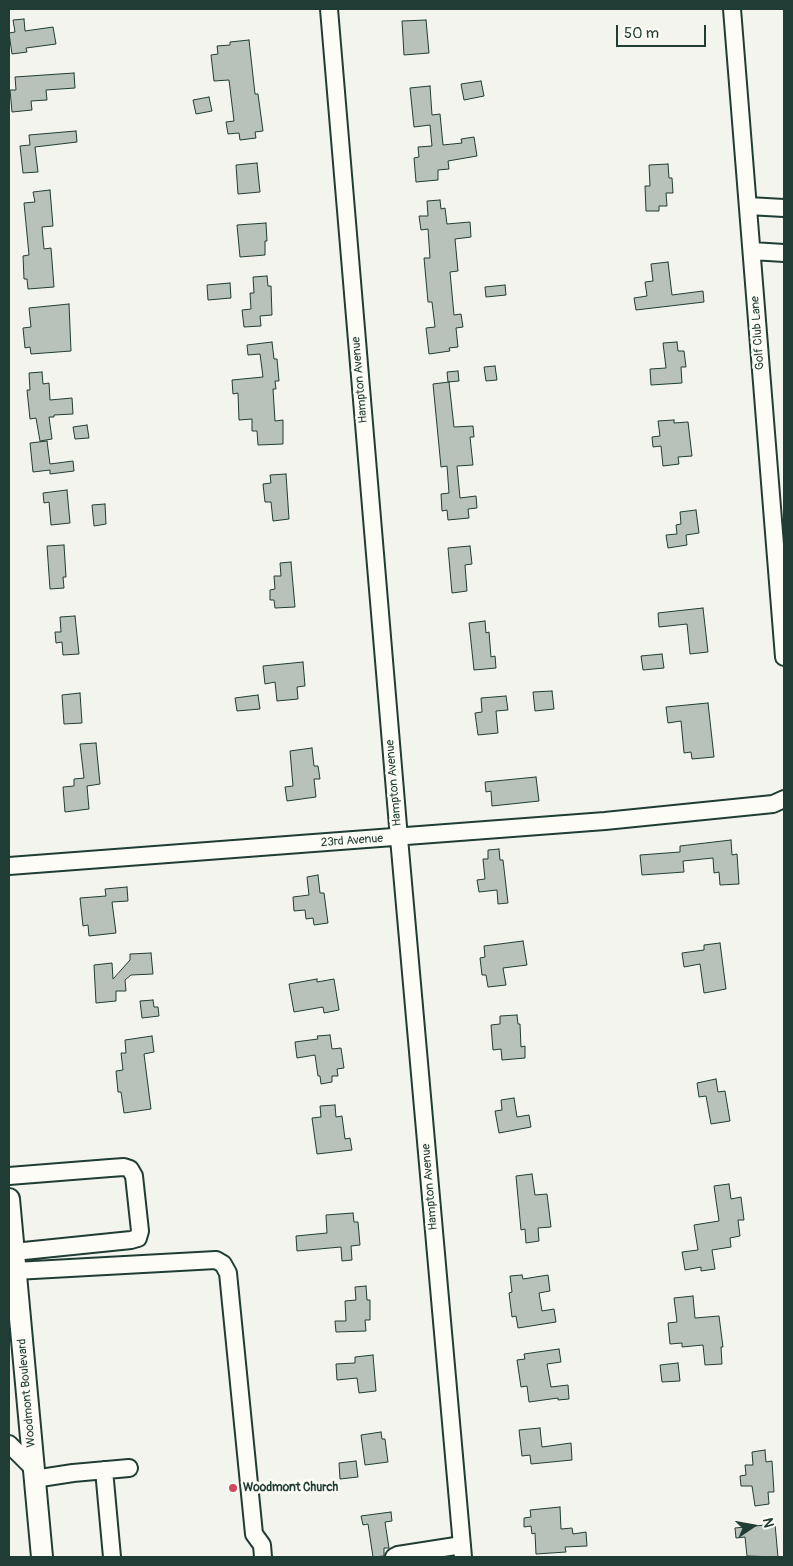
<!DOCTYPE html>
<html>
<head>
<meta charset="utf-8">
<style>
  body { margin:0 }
  #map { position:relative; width:793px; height:1566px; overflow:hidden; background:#f4f4ef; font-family:Pangolin,sans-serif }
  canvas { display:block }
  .frame { position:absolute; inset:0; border:10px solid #1f3d34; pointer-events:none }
  .north { position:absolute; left:728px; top:1501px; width:50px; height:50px; -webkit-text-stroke:4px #fdfcf7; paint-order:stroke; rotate:78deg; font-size:14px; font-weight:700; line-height:20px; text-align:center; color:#1f3d34 }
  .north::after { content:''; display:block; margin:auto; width:18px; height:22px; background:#1f3d34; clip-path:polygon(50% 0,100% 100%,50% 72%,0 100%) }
  .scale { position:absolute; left:616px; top:25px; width:90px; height:22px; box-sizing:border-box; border:2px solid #1f3d34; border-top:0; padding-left:6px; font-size:15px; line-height:18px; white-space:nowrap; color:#1f3d34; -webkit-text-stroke:4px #fdfcf7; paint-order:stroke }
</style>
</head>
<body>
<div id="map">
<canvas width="793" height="1566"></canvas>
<div class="frame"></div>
<div class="north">N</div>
<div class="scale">50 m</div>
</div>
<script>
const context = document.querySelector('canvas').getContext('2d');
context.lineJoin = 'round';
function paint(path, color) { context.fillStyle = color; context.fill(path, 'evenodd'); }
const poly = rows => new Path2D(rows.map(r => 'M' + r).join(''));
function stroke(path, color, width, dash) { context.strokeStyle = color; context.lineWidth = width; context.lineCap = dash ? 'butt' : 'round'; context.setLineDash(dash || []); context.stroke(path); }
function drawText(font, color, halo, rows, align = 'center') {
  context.font = font + ' Pangolin,sans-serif'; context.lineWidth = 5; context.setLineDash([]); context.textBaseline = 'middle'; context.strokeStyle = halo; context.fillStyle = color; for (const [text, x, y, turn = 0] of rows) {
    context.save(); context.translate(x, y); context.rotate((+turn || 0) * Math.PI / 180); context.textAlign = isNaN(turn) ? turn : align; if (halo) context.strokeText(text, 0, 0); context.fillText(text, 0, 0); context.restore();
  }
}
const building = poly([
  [24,19,25,31,53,27,56,44,26,48,27,52,12,54,9,33,15,32,13,20,24,19],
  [426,20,429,53,404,55,402,21,426,20],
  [249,40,255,94,258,94,263,131,255,132,256,138,240,140,239,133,228,134,226,122,234,121,229,80,214,81,211,55,218,54,217,46,230,45,230,42,249,40],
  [74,73,75,88,46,90,47,100,31,101,32,110,12,112,10,90,16,90,15,77,74,73],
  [481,81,484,96,464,100,461,84,481,81],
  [430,86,432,115,440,114,443,145,462,143,461,139,474,137,477,156,448,161,449,169,438,170,438,180,416,182,414,158,419,157,418,147,432,146,430,125,414,127,410,88,430,86],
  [209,97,212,111,196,114,193,100,209,97],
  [76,131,77,142,35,147,38,172,23,173,20,146,30,145,29,135,76,131],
  [257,163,260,192,238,194,236,165,257,163],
  [668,164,669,178,672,178,673,193,666,193,667,206,659,206,659,211,646,211,645,186,650,186,649,165,668,164],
  [50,190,53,226,42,227,44,249,51,248,54,287,28,289,27,279,24,279,23,256,29,255,24,203,35,202,33,192,50,190],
  [440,200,441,209,445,208,447,224,470,222,471,237,455,239,458,271,450,272,454,315,461,314,463,327,456,328,458,347,449,348,450,351,429,354,426,328,435,327,432,302,428,302,424,258,430,258,428,229,421,230,419,216,428,216,427,201,440,200],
  [266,223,267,241,265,241,265,255,240,257,237,225,266,223],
  [668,262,672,295,703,291,704,302,636,310,634,298,647,296,645,282,653,281,651,264,668,262],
  [267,276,268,286,271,286,272,315,260,316,261,326,244,327,242,310,251,309,250,293,254,293,253,277,267,276],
  [230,283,231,298,208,300,207,285,230,283],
  [505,285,506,295,486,297,485,287,505,285],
  [69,304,71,351,31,354,30,347,25,348,23,328,31,327,29,308,69,304],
  [272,342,274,359,277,359,279,381,275,381,276,389,273,389,275,421,283,420,283,444,258,445,257,431,252,431,252,419,239,420,238,393,233,394,232,380,263,377,260,354,248,355,247,345,272,342],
  [677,342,678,351,684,351,686,367,681,367,682,383,651,385,650,369,666,368,663,343,677,342],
  [495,366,497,380,486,381,484,367,495,366],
  [458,371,459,381,448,382,447,372,458,371],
  [42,372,43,384,49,383,50,400,72,398,73,414,54,415,54,417,49,417,52,439,40,441,36,418,30,419,27,390,30,390,29,373,42,372],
  [449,382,454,427,473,426,474,437,470,437,473,465,457,466,460,498,476,496,477,508,468,509,469,518,448,520,447,510,442,511,441,494,449,493,447,466,441,467,433,384,449,382],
  [674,420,674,423,688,422,692,456,678,457,679,464,663,466,661,446,653,447,652,437,660,436,658,421,674,420],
  [87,425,89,438,75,439,73,427,87,425],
  [47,441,50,464,73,461,74,471,50,474,50,470,33,472,30,443,47,441],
  [286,474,289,519,273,521,271,502,265,502,263,484,271,483,270,475,286,474],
  [67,490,70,523,51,525,49,502,44,503,43,493,67,490],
  [105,504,106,524,94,526,92,505,105,504],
  [696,510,699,533,686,535,687,545,668,548,666,535,677,534,676,525,681,524,680,512,696,510],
  [64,545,66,577,63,577,64,588,50,589,47,546,64,545],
  [470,546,472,564,465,565,467,591,452,593,448,548,470,546],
  [291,562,295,607,275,608,274,600,270,600,270,590,275,589,274,576,281,576,280,563,291,562],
  [703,608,708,652,690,654,687,624,659,627,658,613,703,608],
  [75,616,79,654,63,655,62,642,56,643,55,632,61,632,60,617,75,616],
  [485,621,486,633,489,632,491,657,495,656,496,668,474,670,469,623,485,621],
  [662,654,664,668,643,670,641,656,662,654],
  [303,662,305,686,297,687,298,699,277,701,275,682,265,684,263,666,303,662],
  [552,691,554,709,535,711,533,692,552,691],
  [80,693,82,723,64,724,62,695,80,693],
  [258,695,260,709,237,711,235,698,258,695],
  [506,696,508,710,496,711,498,733,478,735,475,713,482,712,481,698,506,696],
  [708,703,714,757,692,759,691,752,684,753,681,721,668,723,666,707,708,703],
  [96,743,100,784,87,786,89,809,65,812,63,787,74,786,74,779,84,778,80,744,96,743],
  [312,748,314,766,318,766,320,779,314,779,316,797,287,801,285,787,293,786,290,751,312,748],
  [536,777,539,801,492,806,491,791,486,792,485,782,536,777],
  [731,840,732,855,737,854,739,884,720,885,719,872,714,873,713,858,683,861,684,872,642,875,640,855,680,852,680,846,731,840],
  [499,849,500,860,503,860,508,903,498,904,497,890,479,892,477,880,485,879,483,859,488,859,488,850,499,849],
  [318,875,320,893,324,893,328,923,314,925,313,918,306,919,305,910,294,911,293,897,309,895,307,877,318,875],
  [127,887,128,901,112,902,116,933,89,936,88,925,83,926,80,898,106,896,105,889,127,887],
  [523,941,527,965,503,968,506,985,488,987,486,975,482,975,480,958,485,957,484,946,523,941],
  [720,943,726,989,704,993,700,964,684,967,682,953,704,950,704,945,720,943],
  [151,953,153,974,131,975,125,980,126,991,116,991,116,1001,96,1003,94,965,112,963,113,979,130,960,130,954,151,953],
  [317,979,317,982,334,979,339,1010,324,1013,323,1007,294,1012,289,984,317,979],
  [153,1000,154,1007,158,1007,159,1016,142,1018,140,1001,153,1000],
  [517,1015,518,1024,520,1024,521,1047,525,1046,525,1058,502,1060,501,1049,493,1050,491,1025,500,1024,500,1016,517,1015],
  [330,1035,332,1049,341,1048,344,1068,337,1069,338,1076,332,1076,332,1082,321,1084,320,1076,318,1076,315,1055,297,1058,295,1042,318,1039,317,1036,330,1035],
  [152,1036,154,1052,144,1054,151,1109,124,1113,121,1092,118,1092,116,1071,123,1070,121,1053,126,1053,125,1040,152,1036],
  [716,1079,718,1092,725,1091,730,1121,711,1124,706,1096,699,1097,697,1083,716,1079],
  [514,1098,517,1117,529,1115,531,1127,499,1133,495,1111,502,1110,501,1100,514,1098],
  [335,1105,336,1117,342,1116,345,1139,350,1138,352,1150,317,1154,312,1118,321,1117,320,1106,335,1105],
  [532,1174,535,1195,547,1194,551,1227,538,1228,539,1241,526,1243,525,1229,521,1230,516,1176,532,1174],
  [729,1184,731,1199,741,1197,744,1220,738,1220,740,1236,730,1238,731,1247,712,1250,715,1269,701,1271,701,1267,685,1270,682,1252,698,1250,694,1225,719,1221,714,1186,729,1184],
  [353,1213,354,1222,358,1222,360,1245,351,1246,352,1260,342,1261,341,1247,297,1251,296,1236,327,1233,326,1215,353,1213],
  [522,1275,523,1279,548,1275,550,1291,539,1293,542,1311,554,1309,556,1322,518,1328,516,1316,512,1317,509,1293,512,1292,510,1276,522,1275],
  [366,1286,367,1300,370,1300,370,1320,365,1320,366,1331,336,1332,335,1321,346,1321,345,1301,356,1300,355,1287,366,1286],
  [693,1296,695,1318,719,1316,723,1347,721,1347,722,1364,705,1365,703,1345,682,1347,682,1343,670,1344,668,1323,677,1322,674,1298,693,1296],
  [559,1349,561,1362,547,1364,551,1387,568,1385,569,1399,558,1400,558,1398,529,1402,527,1386,521,1387,517,1360,525,1359,524,1354,559,1349],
  [373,1355,376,1391,359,1393,357,1378,337,1380,336,1364,355,1363,355,1357,373,1355],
  [678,1363,680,1381,662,1382,660,1365,678,1363],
  [540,1428,542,1447,571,1443,572,1460,531,1464,530,1455,522,1456,519,1430,540,1428],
  [381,1432,382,1439,385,1439,388,1462,365,1465,361,1435,381,1432],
  [765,1450,766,1462,772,1461,774,1492,768,1492,769,1504,755,1506,752,1486,741,1486,740,1476,746,1475,745,1465,753,1465,752,1452,765,1450],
  [356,1461,358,1477,340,1479,339,1463,356,1461],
  [560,1507,561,1529,572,1528,573,1534,586,1532,587,1546,565,1547,566,1552,536,1554,535,1533,532,1534,531,1526,524,1527,524,1518,531,1517,530,1510,560,1507],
  [391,1512,392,1521,385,1522,389,1548,384,1548,384,1556,373,1557,368,1524,363,1525,361,1516,391,1512],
  [775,1524,778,1557,747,1556,745,1537,736,1538,735,1528,775,1524]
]);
paint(building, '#b9c1bb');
stroke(building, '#1f3d34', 1);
const minor = poly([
  [329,9,399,838,463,1557],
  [732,9,784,657],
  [748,206,784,208],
  [752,251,784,253],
  [9,866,605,821,773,804,784,799],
  [9,1176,110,1168,124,1167,130,1169,134,1176,140,1231,138,1238,131,1240,14,1252],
  [15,1271,216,1260,223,1264,228,1273,254,1534,262,1545,263,1557],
  [9,1444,34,1469],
  [104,1470,112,1557],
  [34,1479,73,1473,129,1468],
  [394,1557,398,1555,462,1545]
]);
const major = poly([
  [9,1199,42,1557]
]);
stroke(minor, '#1f3d34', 20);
stroke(major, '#1f3d34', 24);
stroke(minor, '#fdfcf7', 16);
stroke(major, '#fdfcf7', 20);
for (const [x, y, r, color] of [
  [233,1488,5,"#d1495b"]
]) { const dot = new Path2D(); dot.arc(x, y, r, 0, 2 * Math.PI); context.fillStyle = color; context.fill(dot); stroke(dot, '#fdfcf7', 2); }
drawText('12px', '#1f3d34', '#fdfcf7', [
  ["Golf Club Lane",758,333,-94],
  ["Hampton Avenue",360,380,-95],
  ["Hampton Avenue",394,783,-95],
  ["23rd Avenue",352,841,-4],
  ["Hampton Avenue",430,1187,-95],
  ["Woodmont Boulevard",27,1393,-95]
]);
drawText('bold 12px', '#1f3d34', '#fdfcf7', [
  ["Woodmont Church",243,1488]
], 'left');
</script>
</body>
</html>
